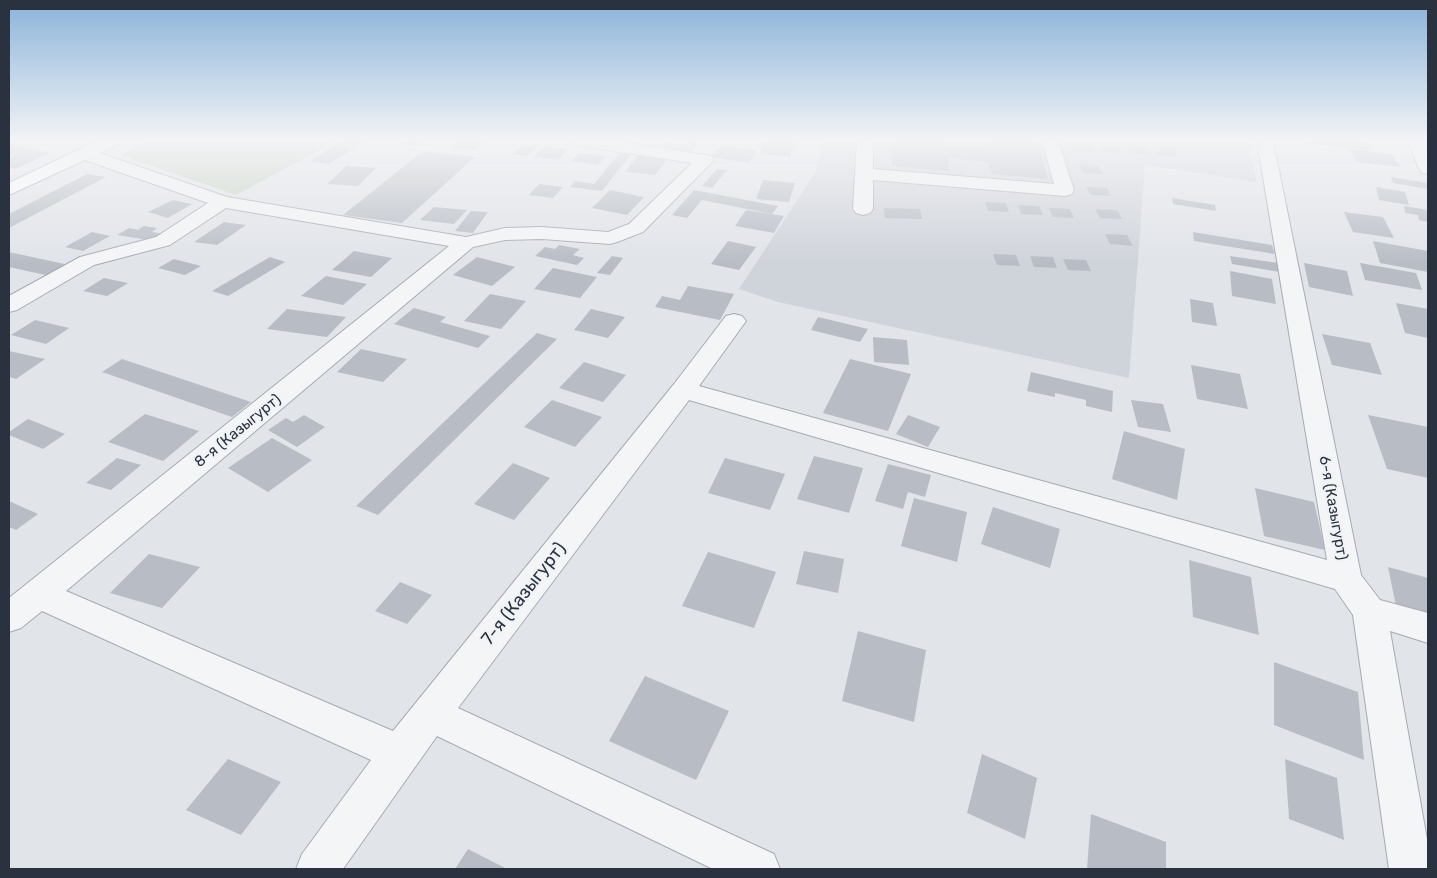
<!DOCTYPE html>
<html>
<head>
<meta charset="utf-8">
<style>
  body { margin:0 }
  #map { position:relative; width:1437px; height:878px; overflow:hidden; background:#e1e4e9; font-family:Rubik,sans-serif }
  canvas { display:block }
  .frame { position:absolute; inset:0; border:10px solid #2a323f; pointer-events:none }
</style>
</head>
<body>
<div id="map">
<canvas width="1437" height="878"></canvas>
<div class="frame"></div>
</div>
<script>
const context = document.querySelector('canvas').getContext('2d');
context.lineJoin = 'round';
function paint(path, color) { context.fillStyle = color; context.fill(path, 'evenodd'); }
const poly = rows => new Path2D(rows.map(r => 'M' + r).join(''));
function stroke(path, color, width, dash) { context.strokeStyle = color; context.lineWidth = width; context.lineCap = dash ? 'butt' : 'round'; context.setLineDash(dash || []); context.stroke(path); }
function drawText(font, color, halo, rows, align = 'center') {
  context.font = font + ' Rubik,sans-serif'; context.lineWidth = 4; context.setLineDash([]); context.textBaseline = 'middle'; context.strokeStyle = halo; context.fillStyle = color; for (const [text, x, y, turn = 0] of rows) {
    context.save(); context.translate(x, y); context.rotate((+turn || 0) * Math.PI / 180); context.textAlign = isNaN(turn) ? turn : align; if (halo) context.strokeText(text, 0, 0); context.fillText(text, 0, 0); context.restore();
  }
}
paint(poly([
  [824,141,1247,141,1257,182,1145,165,1129,378,778,302,739,289,815,173]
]), '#cfd3da');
paint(poly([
  [145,141,336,141,236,195,121,155]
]), '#c7d2c2');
paint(poly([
  [342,141,365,141,329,164,310,161],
  [406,141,420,141,416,146,402,145],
  [458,141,485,141,476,150,451,148],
  [688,141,698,141,692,151,664,148,668,143,686,145],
  [765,141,795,141,790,157,760,154],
  [893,141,944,141,944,146,987,149,986,141,1037,141,1048,179,992,174,989,162,948,158,949,171,892,166],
  [1302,141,1364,141,1370,150,1302,143],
  [525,144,538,146,527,156,514,154],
  [1071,144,1090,145,1094,151,1075,151],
  [9,145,50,153,15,169,9,167,9,158,14,156,9,155],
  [722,145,757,151,748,163,712,157],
  [1098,145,1117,146,1121,153,1103,152],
  [1127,146,1146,147,1151,154,1132,153],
  [544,147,568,149,558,160,534,157],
  [1154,149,1173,149,1178,157,1159,156],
  [1349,149,1391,154,1401,167,1357,162],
  [423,151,475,157,402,223,343,215],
  [580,153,606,156,598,165,571,161],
  [620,153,631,154,602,191,570,187,575,181,594,184],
  [638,155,667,159,655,175,625,172],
  [1079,165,1098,166,1103,174,1083,173],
  [346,166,376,168,358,186,327,184],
  [717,169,727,170,712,188,702,186],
  [87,174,106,177,9,228,9,214],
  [1391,177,1428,183,1428,189,1393,183],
  [763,180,795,183,789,202,756,199],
  [539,184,563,187,553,198,529,195],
  [1086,187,1107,188,1111,196,1091,195],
  [1376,187,1405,192,1409,205,1379,200],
  [610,190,644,197,627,215,592,208],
  [694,190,778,206,772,214,702,200,687,218,672,215],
  [1172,198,1215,205,1216,211,1173,204],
  [173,200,192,204,168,218,148,212],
  [985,202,1006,203,1009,212,988,211],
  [1018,205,1039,206,1043,215,1021,214],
  [1404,206,1428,210,1428,222,1419,220,1418,215,1405,213],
  [434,207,467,210,454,224,420,220],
  [884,208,920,209,922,219,885,218],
  [1049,208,1070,209,1074,218,1053,217],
  [1095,209,1117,210,1122,219,1100,218],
  [746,210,771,214,784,216,774,233,735,226],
  [471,211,488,212,473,233,455,231],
  [1344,212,1383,217,1394,238,1353,232],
  [224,222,246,225,217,245,194,242],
  [144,226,157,228,152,232,165,234,154,241,117,235,129,228,138,230],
  [92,232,110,236,83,251,65,247],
  [1193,232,1272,245,1275,254,1194,241],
  [1105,234,1127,235,1133,246,1110,244],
  [728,241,756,247,739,270,711,264],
  [1373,241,1428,251,1428,272,1380,263],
  [559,245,580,249,573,255,584,258,577,265,535,256,545,247,555,249],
  [354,251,392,258,371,277,332,270],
  [9,252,69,265,50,276,9,267],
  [993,254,1016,255,1020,266,997,265],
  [612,256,623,258,610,275,597,273],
  [1030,256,1053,257,1057,268,1034,267],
  [1230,256,1278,263,1280,272,1232,264],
  [270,257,285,262,228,296,212,291],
  [477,257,515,267,492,286,453,275],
  [174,259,201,266,185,275,158,268],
  [1063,259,1086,260,1091,271,1068,270],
  [1304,263,1347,271,1353,296,1309,287],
  [1360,263,1416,273,1422,290,1365,280],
  [553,268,597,277,580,298,534,289],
  [1230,271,1272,279,1276,304,1232,296],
  [326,276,367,284,343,305,301,296],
  [104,278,128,283,107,296,83,291],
  [688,286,734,294,720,320,655,307,662,296,680,300],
  [490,294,526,301,501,329,464,321],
  [1190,299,1213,303,1217,326,1192,322],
  [1396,303,1428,309,1428,338,1405,333],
  [414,308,446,317,440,322,490,336,478,348,394,324],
  [287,309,346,317,327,337,267,329],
  [591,309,625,317,608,338,574,330],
  [818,317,868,329,860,342,811,330],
  [35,320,69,328,46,344,11,335],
  [537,333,557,339,378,515,356,506],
  [1322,334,1370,343,1382,375,1332,365],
  [873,337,907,340,909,365,874,362],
  [361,349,407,359,383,382,337,372],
  [9,351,45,359,16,379,9,377],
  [122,359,251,402,232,417,102,372],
  [850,359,911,374,888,431,823,413],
  [584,362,626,375,603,402,559,388],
  [1191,365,1240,374,1248,409,1197,399],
  [1031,372,1113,391,1112,412,1086,406,1086,400,1055,393,1055,397,1027,391],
  [552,400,602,417,575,447,524,427],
  [1131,400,1163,404,1171,432,1138,427],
  [145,414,199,431,163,461,108,442],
  [304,415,325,427,297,447,268,430,286,418,293,422],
  [908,415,940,427,928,447,896,434],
  [1368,415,1428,427,1428,478,1387,469],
  [28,419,65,434,43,449,9,435,9,432],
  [1124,431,1185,449,1177,500,1112,479],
  [272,438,312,460,268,492,228,468],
  [814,456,863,468,849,513,797,499],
  [117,458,141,465,111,490,86,483],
  [725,458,785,474,770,510,708,493],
  [513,463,550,478,514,520,474,504],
  [888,464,931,475,925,497,908,492,903,509,875,501],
  [1255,488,1314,502,1325,550,1264,536],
  [914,498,967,512,957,562,901,546],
  [9,501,38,514,16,530,9,527],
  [993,507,1060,529,1050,568,981,544],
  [804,551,844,559,838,593,796,584],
  [708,552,776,572,754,628,682,606],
  [149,554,200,567,162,608,110,593],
  [1189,560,1251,577,1259,635,1193,617],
  [1388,567,1428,578,1428,620,1397,611],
  [400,582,432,595,407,624,375,611],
  [858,631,926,650,914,722,842,701],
  [1274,662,1358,692,1364,760,1274,725],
  [645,676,729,711,696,780,609,741],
  [982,754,1037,778,1025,839,967,813],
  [228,759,281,782,241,835,186,810],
  [1285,759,1337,778,1344,840,1289,819],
  [1091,814,1166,842,1166,869,1087,869],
  [468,849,507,869,455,869]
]), '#b8bdc5');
const minor = poly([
  [572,141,616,141,705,155,711,156,714,160,643,232,617,242,610,244,542,239,505,240,473,247,66,591,393,731,674,384,726,316,734,314,742,316,746,321,699,386,1327,560,1257,141,1273,141,1361,575,1380,600,1428,613,1428,643,1390,631,1428,845,1428,869,1389,869,1353,615,1335,589,689,400,458,708,774,854,780,869,713,869,437,736,343,869,296,869,302,854,371,760,42,611,21,628,9,632,9,598,449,246,226,208,170,245,94,265,17,310,9,312,9,296,80,257,156,237,208,203,79,158,76,154,79,150,85,149,91,150,227,197,466,237,505,228,542,227,608,232,629,224,692,163,580,146,574,145,572,141],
  [857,141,873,141,873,169,1054,184,1042,141,1058,141,1074,190,1072,194,1065,196,873,180,873,209,870,213,863,215,856,213,853,209,857,141],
  [1408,141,1425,141,1428,150,1428,174,1422,173,1419,169,1408,141]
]);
const major = poly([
  [97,141,119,141,117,145,9,195,9,183,97,141]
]);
stroke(minor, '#a6abb3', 2);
stroke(major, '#a1a9b4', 2);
paint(minor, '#f3f5f7');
paint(major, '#fff');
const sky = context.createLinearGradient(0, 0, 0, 264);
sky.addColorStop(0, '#8ab3da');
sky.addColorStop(0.53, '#f2f3f5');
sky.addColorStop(1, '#f2f3f500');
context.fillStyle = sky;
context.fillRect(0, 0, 1437, 264);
drawText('15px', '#2a323f', '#f0f3f6', [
  ["8-я (Казыгурт)",238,431,-39],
  ["6-я (Казыгурт)",1333,508,80]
]);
drawText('18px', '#2a323f', '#f0f3f6', [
  ["7-я (Казыгурт)",524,594,-52]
]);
</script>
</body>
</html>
